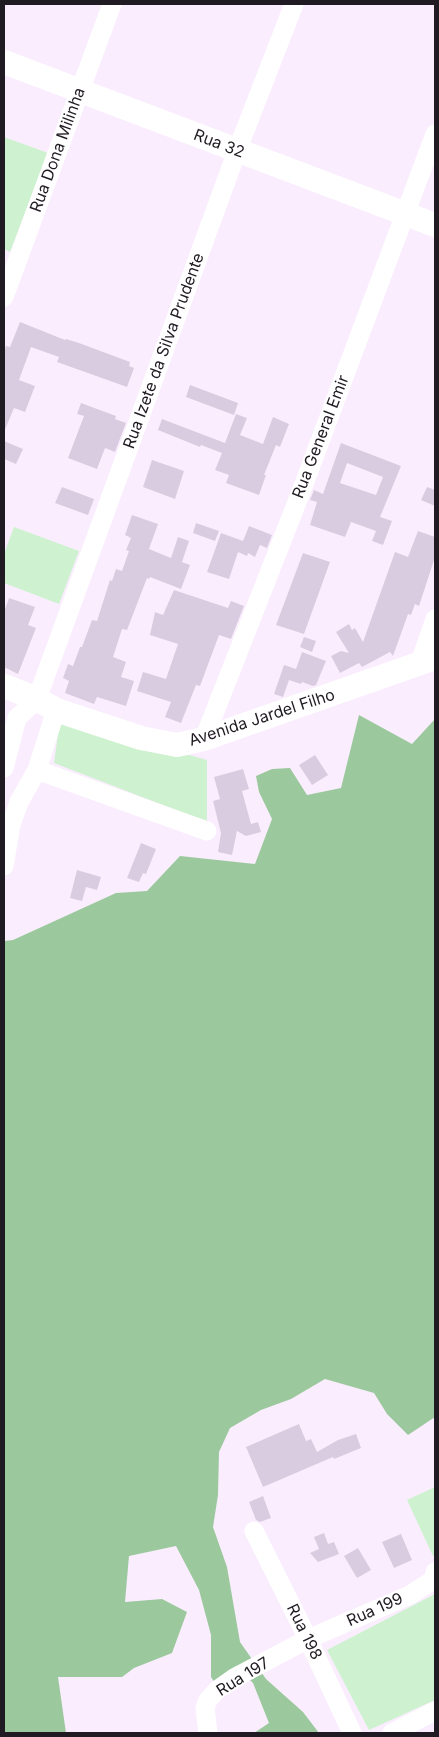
<!DOCTYPE html>
<html>
<head>
<meta charset="utf-8">
<style>
  body { margin:0 }
  #map { position:relative; width:439px; height:1737px; overflow:hidden; background:#faeefe; font-family:Inter,sans-serif }
  canvas { display:block }
  .frame { position:absolute; inset:0; border:5px solid #201b22; pointer-events:none }
</style>
</head>
<body>
<div id="map">
<canvas width="439" height="1737"></canvas>
<div class="frame"></div>
</div>
<script>
const context = document.querySelector('canvas').getContext('2d');
context.lineJoin = 'round';
function paint(path, color) { context.fillStyle = color; context.fill(path, 'evenodd'); }
const poly = rows => new Path2D(rows.map(r => 'M' + r).join(''));
function stroke(path, color, width, dash) { context.strokeStyle = color; context.lineWidth = width; context.lineCap = dash ? 'butt' : 'round'; context.setLineDash(dash || []); context.stroke(path); }
function drawText(font, color, halo, rows, align = 'center') {
  context.font = font + ' Inter,sans-serif'; context.lineWidth = 4; context.setLineDash([]); context.textBaseline = 'middle'; context.strokeStyle = halo; context.fillStyle = color; for (const [text, x, y, turn = 0] of rows) {
    context.save(); context.translate(x, y); context.rotate((+turn || 0) * Math.PI / 180); context.textAlign = isNaN(turn) ? turn : align; if (halo) context.strokeText(text, 0, 0); context.fillText(text, 0, 0); context.restore();
  }
}
paint(poly([
  [4,137,48,153,10,252,4,249],
  [14,527,79,551,59,604,4,583,4,554],
  [60,719,207,760,207,822,54,763],
  [435,1487,435,1555,433,1556,407,1500],
  [435,1594,435,1700,369,1730,327,1650]
]), '#cef1cf');
paint(poly([
  [359,715,412,744,435,719,435,1417,408,1435,387,1414,374,1393,325,1379,291,1399,261,1410,230,1428,219,1452,218,1495,213,1527,227,1567,240,1642,266,1679,303,1712,319,1733,254,1733,269,1723,253,1683,236,1666,219,1689,211,1677,211,1635,199,1590,176,1546,129,1556,125,1602,162,1599,187,1612,172,1653,134,1668,122,1677,58,1677,66,1733,4,1733,4,941,13,940,116,893,147,891,180,856,255,864,272,819,259,792,256,776,272,769,290,768,307,795,341,788]
]), '#9cc89d');
paint(poly([
  [20,322,65,340,66,339,79,343,130,362,129,366,134,368,127,387,57,362,59,357,31,347,19,380,35,386,25,412,14,408,4,432,4,353,6,346,10,347],
  [190,385,238,403,234,415,186,397],
  [81,403,116,416,115,419,126,423,115,452,105,448,97,469,68,458,84,416,77,414],
  [236,414,247,418,240,435,263,444,273,417,289,424,280,447,276,445,264,475,266,475,259,495,226,483,229,475,215,470,222,453,201,445,200,447,158,430,162,419,225,443],
  [4,441,23,449,16,464,4,459],
  [341,443,401,466,380,517,392,521,383,545,372,541,376,531,351,522,345,537,310,525,317,502,310,500,314,490,323,494],
  [347,463,383,477,376,495,340,483],
  [152,460,184,471,175,499,143,487],
  [62,487,94,499,88,515,55,503],
  [427,487,435,490,435,506,421,500],
  [132,515,158,524,149,549,171,558,178,537,189,541,182,562,190,565,181,589,150,577,149,579,147,578,127,630,122,629,113,657,126,662,121,677,134,681,126,706,97,697,94,704,65,693,69,681,63,678,68,664,73,666,80,647,82,647,92,620,97,621,110,580,112,581,116,569,122,571,129,551,126,550,131,538,125,535],
  [196,523,219,531,215,541,193,533],
  [249,526,272,535,267,548,260,545,255,557,248,553,247,556,238,552,229,579,207,572,221,533,243,541],
  [418,531,435,537,435,557,419,606,415,604,411,615,408,614,393,656,390,652,362,667,359,663,340,673,331,656,341,651,349,653,336,632,349,624,352,630,355,628,363,642,395,552,408,557],
  [303,553,330,562,304,634,276,625],
  [174,590,228,608,231,601,244,606,231,639,219,635,200,686,196,685,181,723,165,717,171,702,137,691,143,672,166,679,178,644,150,635,155,612,163,615],
  [9,598,35,607,28,625,36,628,18,674,4,667,4,612],
  [304,637,316,641,312,652,300,647],
  [302,652,326,661,316,685,313,686,302,682,301,684,289,680,283,697,274,694,284,665,296,669],
  [315,755,328,775,312,785,299,765],
  [243,769,249,789,242,791,251,824,258,822,261,832,246,836,237,831,232,855,218,852,221,833,213,801,220,799,214,777],
  [141,843,156,849,146,874,143,873,139,882,127,878],
  [77,870,101,877,97,890,86,887,82,901,70,898],
  [299,1424,306,1441,311,1439,317,1452,338,1440,356,1434,361,1448,334,1459,333,1457,263,1487,246,1447],
  [263,1496,271,1518,260,1522,256,1520,249,1502],
  [324,1533,328,1544,334,1542,339,1554,318,1562,310,1553,319,1549,314,1537],
  [401,1534,412,1560,394,1568,382,1542],
  [358,1548,371,1570,357,1578,344,1556]
]), '#dacce0');
stroke(poly([
  [4,297,112,4],
  [419,665,435,619],
  [204,739,301,492,435,134],
  [4,768,17,718,37,699,237,151,294,4],
  [37,770,207,831],
  [4,866,11,825,19,802,37,770,56,710],
  [254,1531,308,1639,352,1733],
  [208,1733,205,1708,208,1700,217,1690,234,1678,308,1639,410,1595,433,1580,435,1572],
  [392,1733,435,1711]
]), '#fff', 19);
stroke(poly([
  [4,62,435,225],
  [4,686,37,699,56,710,141,738,177,745,204,739,435,658]
]), '#fff', 24);
drawText('16px', '#201b22', '#fff', [
  ["Rua 32",219,144,21],
  ["Rua Dona Milinha",58,150,-70],
  ["Rua Izete da Silva Prudente",164,351,-70],
  ["Rua General Emir",321,437,-69],
  ["Avenida Jardel Filho",262,718,-18],
  ["Rua 199",375,1610,-24],
  ["Rua 198",304,1632,64],
  ["Rua 197",243,1677,-32]
]);
</script>
</body>
</html>
